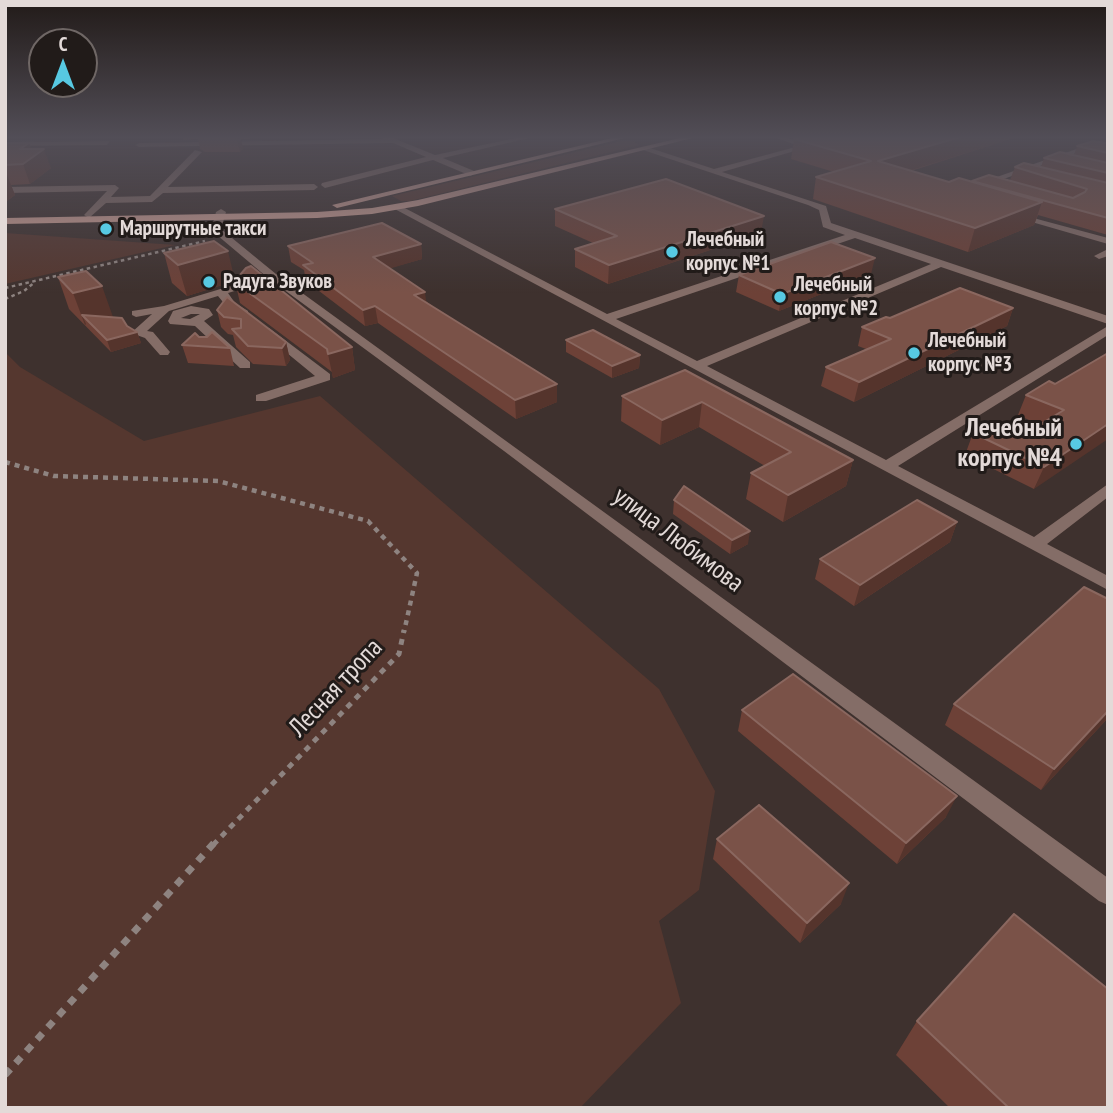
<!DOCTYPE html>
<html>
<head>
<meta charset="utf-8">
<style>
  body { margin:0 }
  #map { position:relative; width:1113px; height:1113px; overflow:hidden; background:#3e312e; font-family:"PT Sans Narrow",sans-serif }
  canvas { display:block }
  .frame { position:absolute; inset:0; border:7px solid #e3dad8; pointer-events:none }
  .north { position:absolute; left:28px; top:28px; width:70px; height:70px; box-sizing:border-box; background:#211b19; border:2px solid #6f6765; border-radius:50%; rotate:0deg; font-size:19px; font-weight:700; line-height:28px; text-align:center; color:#e3dad8 }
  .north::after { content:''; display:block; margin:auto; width:24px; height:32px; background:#57c9e2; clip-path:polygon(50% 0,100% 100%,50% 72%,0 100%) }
</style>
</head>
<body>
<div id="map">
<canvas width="1113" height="1113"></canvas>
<div class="frame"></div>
<div class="north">С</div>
</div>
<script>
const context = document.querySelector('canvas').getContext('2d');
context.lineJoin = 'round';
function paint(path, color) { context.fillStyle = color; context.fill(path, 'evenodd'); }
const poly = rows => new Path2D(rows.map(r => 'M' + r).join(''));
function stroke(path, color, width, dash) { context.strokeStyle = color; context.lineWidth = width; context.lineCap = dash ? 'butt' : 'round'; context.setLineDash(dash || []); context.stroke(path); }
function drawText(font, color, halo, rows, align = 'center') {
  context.font = font + ' "PT Sans Narrow",sans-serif'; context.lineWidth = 6; context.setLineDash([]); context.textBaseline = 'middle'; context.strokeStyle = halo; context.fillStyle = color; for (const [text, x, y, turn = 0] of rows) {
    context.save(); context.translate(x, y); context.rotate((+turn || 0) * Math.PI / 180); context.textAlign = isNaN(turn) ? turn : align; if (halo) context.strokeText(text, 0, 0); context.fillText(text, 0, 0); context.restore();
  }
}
paint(poly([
  [621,141,633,141,640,145,410,201,401,201,392,196],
  [5,233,175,245,5,284],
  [5,352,20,367,144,441,320,396,659,689,715,791,699,890,659,921,681,1003,580,1108,5,1108]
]), '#55372f');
stroke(poly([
  [5,288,205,241],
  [5,299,24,291,35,282]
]), '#8e8380', 2.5, [3.5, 3.5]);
stroke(poly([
  [5,462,8,463]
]), '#8e8380', 3.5, [4.5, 4.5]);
stroke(poly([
  [5,462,54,476,218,481,368,521,417,573,404,632]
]), '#8e8380', 4.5, [5, 5]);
stroke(poly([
  [213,845,399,654,404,630]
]), '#8e8380', 5, [6, 6]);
stroke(poly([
  [5,1075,214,843]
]), '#8e8380', 7, [8, 8]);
paint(poly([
  [381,137,391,137,435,155,520,137,534,137,443,158,474,171,471,176,433,160,325,188,321,185,322,183,426,157,393,143,139,147,135,145,139,143,383,139,381,137],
  [773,137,785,137,812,146,722,172,826,206,831,223,1108,316,1108,324,941,267,707,366,886,460,1108,326,1108,335,898,466,1034,537,1108,484,1108,497,1047,544,1108,576,1108,590,391,207,399,205,607,314,845,235,823,227,819,210,808,205,640,149,647,147,714,169,799,146,773,137],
  [855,238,931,264,697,361,616,319,855,238],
  [110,141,107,145,5,146,5,142,110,141],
  [1085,146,1108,151,1108,155,1085,150,981,187,974,185,1085,146],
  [195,150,202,152,168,187,314,184,318,187,314,190,163,193,152,202,106,203,89,218,84,215,107,191,5,193,5,187,115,185,119,188,111,197,150,196,195,150],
  [221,209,226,212,221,229,276,274,1108,878,1108,905,1099,901,504,451,268,278,211,230,216,212,221,209],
  [1011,212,1108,238,1108,244,1011,216,1011,212],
  [1108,249,1108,256,1099,259,1094,256,1108,249],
  [257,278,261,279,261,283,228,293,235,303,248,311,248,315,240,315,227,307,218,296,169,311,147,331,153,332,170,352,168,355,160,355,145,338,131,333,152,314,136,317,132,315,132,311,164,306,257,278],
  [191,306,209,309,213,315,204,321,250,362,250,368,240,368,195,326,170,324,168,321,173,311,191,306],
  [191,314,200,314,190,319,181,318,191,314],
  [269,328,330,374,330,380,266,401,256,401,256,395,315,376,265,335,265,329,269,328]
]), '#846d67');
paint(poly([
  [616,137,629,137,337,208,332,205,616,137],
  [684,137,697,137,418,206,372,214,317,218,5,224,5,218,317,212,372,208,418,200,684,137]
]), '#d3a498');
paint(poly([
  [182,137,251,137,250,139,241,139,243,148,240,152,205,152,200,149,198,139,183,140],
  [801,137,1017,137,911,171,949,182,1010,180,1015,167,1041,167,1044,158,1074,155,1077,146,1108,143,1108,235,1038,215,1034,225,968,252,813,199,816,177,834,172,791,159,794,139],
  [5,143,29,143,31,149,51,168,30,184,11,185,15,195,7,201,5,201],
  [555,209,761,233,608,284,575,267,575,249,593,243,555,226],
  [421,244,422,259,390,268,427,302,557,402,516,419,378,323,365,326,306,281,304,270,291,262,288,246],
  [164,253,235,281,352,347,355,370,333,378,332,372,240,303,235,281,187,296,172,283],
  [871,274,779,311,736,292,739,275],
  [58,277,113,317,137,332,141,343,111,352,69,309],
  [227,297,286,342,290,360,286,366,253,364,236,347,233,335,228,334,221,327,217,310],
  [1013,308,1007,326,854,402,821,386,826,367,866,349,858,346,862,327,890,318],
  [199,337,230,348,234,366,188,363,182,345],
  [566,340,640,355,639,368,612,378,566,352],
  [1108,353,1034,489,965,455,973,433,1021,436,1040,425,1018,415,1026,395,1055,384],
  [685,370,853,460,846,486,783,522,746,499,751,473,765,466,699,427,660,445,621,421,622,396],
  [674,500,748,544,730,554,673,514],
  [957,522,950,542,854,606,815,579,820,559],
  [1108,599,1108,718,1041,790,945,725,954,704],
  [742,710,946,817,897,864,738,731],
  [717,839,841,904,800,943,713,859],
  [917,1021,1108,1108,950,1108,896,1055]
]), '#6d4137');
paint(poly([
  [236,137,240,137,243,148,240,152],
  [960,137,1017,137,873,182,878,161],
  [29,143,34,156,44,149,51,168,30,184,23,164,20,149],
  [7,175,15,195,7,201,5,196,5,176],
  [1042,202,1034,225,968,252,975,228],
  [764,216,761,233,608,284,609,265],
  [421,244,422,259,375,273,373,257],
  [228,251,235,281,187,296,178,265],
  [875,258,871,274,779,311,782,294],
  [102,286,113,317,82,315,86,324,85,325,73,293],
  [425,292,427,308,414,295],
  [375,306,378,323,365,326,363,310],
  [1013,308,1007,326,854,402,859,382],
  [137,332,141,343,111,352,107,340],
  [286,342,290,360,286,366,282,348],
  [352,347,355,370,333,378,328,354],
  [640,355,639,368,612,378,612,366],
  [557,384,557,402,516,419,515,400],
  [702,402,699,427,660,445,662,420],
  [1108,424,1108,439,1034,489,1044,467],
  [853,460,846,486,783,522,788,495],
  [957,522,950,542,854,606,860,585],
  [750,531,748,544,730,554,732,540],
  [1108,711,1108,718,1041,790,1054,769],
  [957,796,946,817,897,864,906,843],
  [849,883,841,904,800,943,807,923]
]), '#55342c');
const building = poly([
  [801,137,960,137,878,161,949,182,959,178,1042,202,975,228,816,177,871,161,794,139,801,137],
  [1093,141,1108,143,1108,153,1077,146,1093,141],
  [5,143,29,143,20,149,44,149,23,164,5,165,5,143],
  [1060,152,1108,163,1108,173,1044,158,1060,152],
  [1024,163,1108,183,1108,218,972,181,989,175,1073,198,1085,192,1087,189,1015,167,1024,163],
  [666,179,764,216,609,265,575,249,617,236,555,209,666,179],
  [382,223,421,244,373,257,425,292,414,295,557,384,515,400,375,306,363,310,303,265,313,263,288,246,382,223],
  [214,241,228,251,178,265,164,253,214,241],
  [831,242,875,258,782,294,739,275,831,242],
  [251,266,352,347,328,354,327,349,234,282,246,268,251,266],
  [86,271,102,286,73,293,58,277,86,271],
  [960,288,1013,308,859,382,826,367,891,339,862,327,886,317,890,318,960,288],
  [227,297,286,342,282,348,248,346,232,329,241,328,241,319,224,317,217,310,227,297],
  [82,315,122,318,127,326,137,332,107,340,82,315],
  [593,330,640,355,612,366,566,340,593,330],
  [212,332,230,348,182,345,195,333,199,337,207,337,212,332],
  [1108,353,1108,424,1044,467,973,433,991,423,1021,436,1064,410,1026,395,1049,381,1055,384,1108,353],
  [685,370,853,460,788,495,751,473,791,452,702,402,662,420,622,396,685,370],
  [684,486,750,531,732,540,674,500,684,486],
  [917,500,957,522,860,585,820,559,917,500],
  [1084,587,1108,599,1108,711,1054,769,954,704,1084,587],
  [793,674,957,796,906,843,742,710,793,674],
  [759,805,849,883,807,923,717,839,759,805],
  [1014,914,1108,989,1108,1108,1009,1108,917,1021,1014,914]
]);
paint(building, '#7a5248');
stroke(building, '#8a675f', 2);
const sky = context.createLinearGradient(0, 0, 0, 293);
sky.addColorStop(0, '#221b19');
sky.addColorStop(0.47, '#524e57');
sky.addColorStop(1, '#524e5700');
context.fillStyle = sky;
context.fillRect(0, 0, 1113, 293);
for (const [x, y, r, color] of [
  [106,229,7,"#57c9e2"],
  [672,252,7,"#57c9e2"],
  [209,282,7,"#57c9e2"],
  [780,297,7,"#57c9e2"],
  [914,353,7,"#57c9e2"],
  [1076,444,7,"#57c9e2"]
]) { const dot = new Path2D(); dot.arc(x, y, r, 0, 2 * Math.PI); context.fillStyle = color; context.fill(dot); stroke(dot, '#211b19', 2.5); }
drawText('bold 21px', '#e3dad8', '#211b19', [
  ["Маршрутные такси",120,229],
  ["Лечебный",686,240],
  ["корпус №1",686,264],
  ["Радуга Звуков",223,282],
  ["Лечебный",794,285],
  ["корпус №2",794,309],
  ["Лечебный",928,341],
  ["корпус №3",928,365]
], 'left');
drawText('bold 26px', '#e3dad8', '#211b19', [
  ["Лечебный",1062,429],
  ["корпус №4",1062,459]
], 'right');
drawText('26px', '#e3dad8', '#211b19', [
  ["улица Любимова",678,540,37],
  ["Лесная тропа",336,688,-47]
]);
</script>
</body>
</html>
